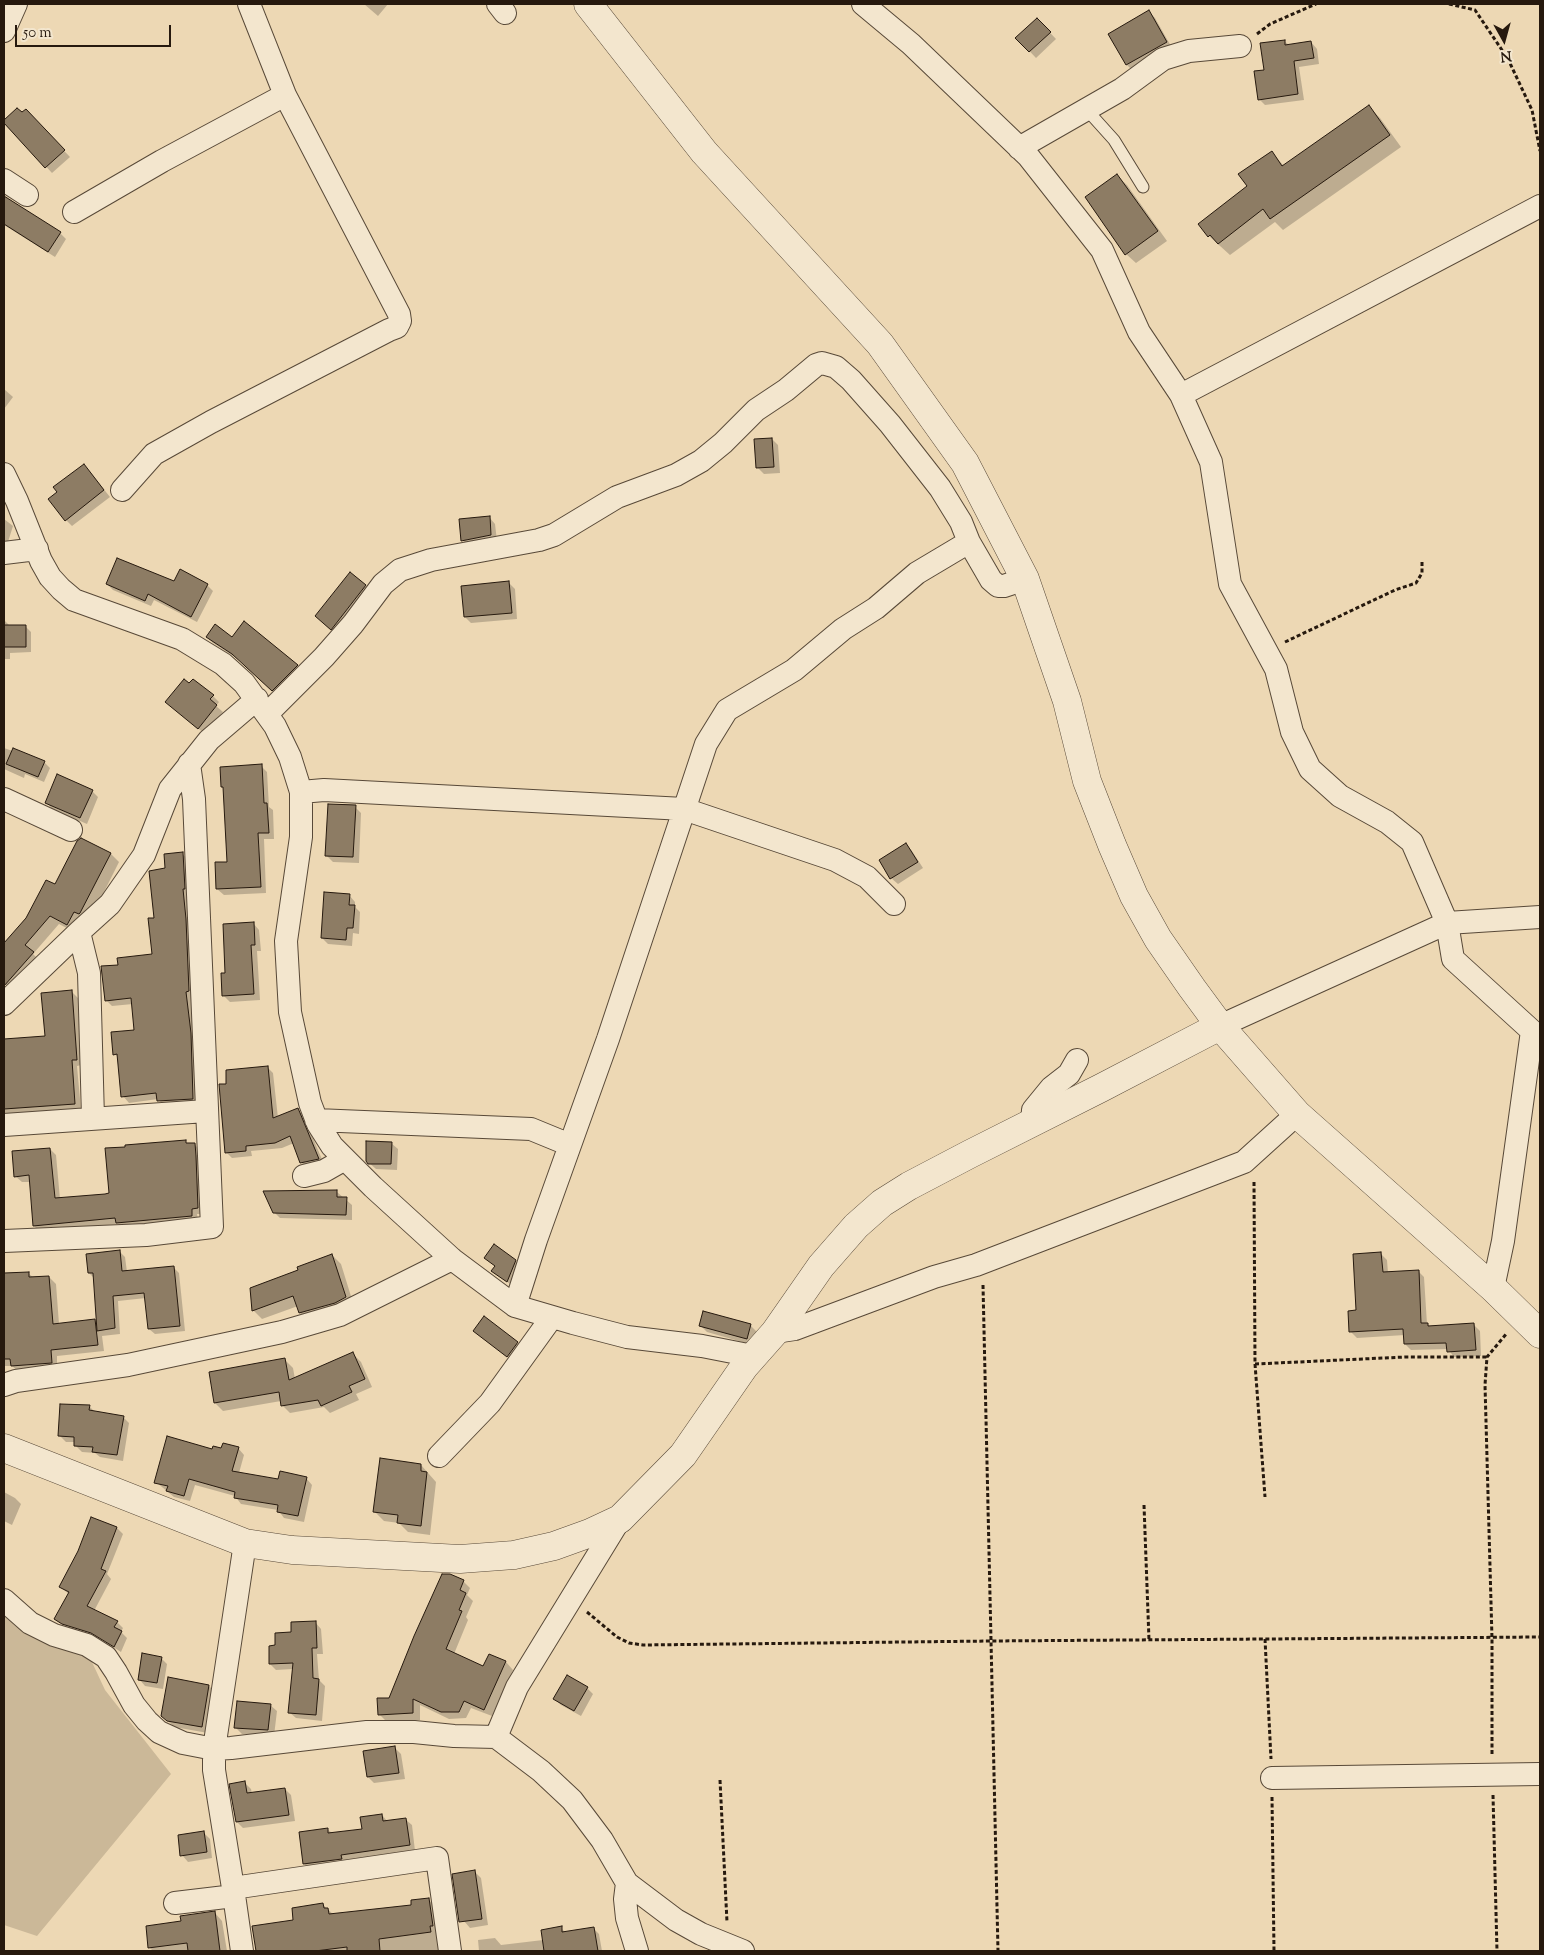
<!DOCTYPE html>
<html>
<head>
<meta charset="utf-8">
<style>
  body { margin:0 }
  #map { position:relative; width:1544px; height:1955px; overflow:hidden; background:#edd8b4; font-family:"Sorts Mill Goudy",serif }
  canvas { display:block }
  .frame { position:absolute; inset:0; border:5px solid #26190e; pointer-events:none }
  .north { position:absolute; left:1479px; top:15px; width:50px; height:50px; -webkit-text-stroke:4px #f3e6ce; paint-order:stroke; rotate:173deg; font-size:14px; font-weight:700; line-height:20px; text-align:center; color:#26190e }
  .north::after { content:''; display:block; margin:auto; width:18px; height:22px; background:#26190e; clip-path:polygon(50% 0,100% 100%,50% 72%,0 100%) }
  .scale { position:absolute; left:15px; top:25px; width:156px; height:22px; box-sizing:border-box; border:2px solid #26190e; border-top:0; padding-left:6px; font-size:15px; line-height:18px; white-space:nowrap; color:#26190e; -webkit-text-stroke:4px #f3e6ce; paint-order:stroke }
</style>
</head>
<body>
<div id="map">
<canvas width="1544" height="1955"></canvas>
<div class="frame"></div>
<div class="north">N</div>
<div class="scale">50 m</div>
</div>
<script>
const context = document.querySelector('canvas').getContext('2d');
context.lineJoin = 'round';
function paint(path, color) { context.fillStyle = color; context.fill(path, 'evenodd'); }
const poly = rows => new Path2D(rows.map(r => 'M' + r).join(''));
function stroke(path, color, width, dash) { context.strokeStyle = color; context.lineWidth = width; context.lineCap = dash ? 'butt' : 'round'; context.setLineDash(dash || []); context.stroke(path); }
paint(poly([
  [4,1613,9,1619,91,1660,105,1690,171,1774,37,1936,4,1925]
]), '#cbb898');
paint(poly([
  [364,4,388,4,378,16],
  [1149,12,1155,18,1172,48,1133,71,1127,65],
  [1037,19,1056,39,1036,58,1017,38],
  [1284,41,1289,45,1311,42,1317,49,1319,64,1299,67,1304,100,1265,105,1259,99,1265,71],
  [1368,106,1380,118,1401,147,1283,230,1275,222,1230,255,1209,236,1249,187,1272,153,1284,166],
  [17,110,22,114,26,111,70,157,52,173,4,121],
  [1117,176,1127,185,1167,241,1136,263,1126,254],
  [4,197,60,233,66,239,55,257,4,225],
  [4,389,13,397,4,409],
  [772,439,778,445,780,473,764,474,758,468],
  [90,472,110,497,72,526,66,520],
  [489,517,495,524,497,541,469,547,463,540],
  [4,519,13,526,7,545,4,544],
  [174,583,207,585,213,591,197,622,154,600,151,606,113,590,107,584],
  [509,583,515,589,517,619,471,623,465,617],
  [365,586,370,591,336,634,321,621],
  [4,620,10,626,25,626,31,632,31,652,10,653,10,659,4,659],
  [207,637,232,638,297,666,303,671,279,696,239,660,213,643],
  [189,685,213,696,219,702,216,706,223,712,205,734,173,708],
  [4,748,44,762,50,768,44,782,25,774,24,778,4,769],
  [261,766,267,772,269,807,273,810,274,839,264,839,266,893,224,895,217,889,229,863,224,789,222,787],
  [92,791,98,797,87,824,52,809,46,802],
  [355,807,361,813,359,863,333,862,326,855],
  [82,839,111,854,119,862,89,922,76,933,59,924,33,954,41,962,15,992,4,983,4,944,55,886],
  [906,844,912,851,923,868,898,884,891,878],
  [182,854,189,860,199,1105,165,1107,158,1099,129,1103,123,1096,119,1058,115,1054,135,1031,133,1004,112,1006,106,1000,119,966,153,955,155,919,166,869],
  [349,895,355,902,355,907,360,912,359,934,353,933,352,946,328,944,322,938],
  [253,923,259,930,261,951,257,951,260,1000,230,1002,223,995,227,974],
  [72,992,78,998,82,1065,77,1066,81,1110,4,1115,4,1087,6,1087,4,1041,46,1037],
  [267,1067,273,1073,278,1118,297,1109,303,1115,324,1164,307,1169,302,1163,294,1143,282,1148,251,1151,252,1156,232,1158,226,1152,228,1085],
  [185,1142,188,1145,194,1144,200,1150,204,1214,197,1214,198,1221,123,1229,118,1224,40,1232,34,1226,31,1182,22,1182,15,1176,50,1149,56,1155,60,1199,111,1194],
  [391,1143,398,1149,397,1170,376,1169,367,1161],
  [337,1192,352,1205,352,1220,280,1218,274,1212],
  [120,1252,125,1257,127,1272,173,1267,179,1273,185,1331,155,1334,149,1329,146,1298,118,1301,120,1334,102,1336,104,1351,57,1356,57,1369,19,1372,12,1366,4,1366,4,1274,28,1273,34,1278,49,1277,56,1284,59,1324,95,1321,98,1324,94,1278,89,1273],
  [1381,1254,1387,1260,1388,1273,1418,1271,1424,1277,1427,1324,1431,1327,1474,1325,1480,1331,1481,1356,1454,1357,1448,1349,1411,1350,1405,1344,1405,1335,1357,1338,1351,1332],
  [332,1255,341,1264,354,1306,309,1321,300,1313,298,1306,262,1319,254,1311,251,1288,299,1271],
  [486,1258,515,1260,522,1267,514,1287,493,1271,496,1267],
  [750,1325,757,1332,753,1345,707,1332,701,1326],
  [474,1331,517,1343,523,1349,514,1362],
  [353,1354,361,1362,372,1387,356,1394,359,1400,330,1413,324,1407,290,1413,282,1405,281,1401,223,1411,215,1403,285,1360,293,1368,295,1379],
  [89,1406,96,1413,123,1417,129,1423,123,1461,100,1457,95,1453,82,1452,76,1446,76,1442,66,1442,60,1436],
  [238,1448,244,1455,239,1473,279,1480,306,1478,312,1485,304,1522,284,1518,278,1510,241,1504,235,1496,195,1485,190,1501,174,1497,156,1482,212,1451],
  [421,1465,436,1482,430,1535,408,1532,399,1523,384,1521,374,1511],
  [4,1492,15,1498,21,1504,12,1525,4,1521],
  [92,1519,117,1528,123,1534,107,1574,111,1579,94,1611,117,1622,123,1628,121,1632,127,1638,121,1652,99,1638,69,1630,55,1619,69,1594,60,1587,80,1551],
  [463,1581,470,1588,467,1595,473,1601,466,1617,468,1620,454,1654,484,1668,489,1655,506,1662,513,1670,492,1716,471,1708,466,1718,449,1719,420,1705,420,1720,386,1721,379,1714,390,1699],
  [315,1622,321,1629,323,1654,317,1654,319,1680,325,1686,322,1721,296,1718,289,1712,293,1669,276,1670,270,1664,277,1647,292,1634],
  [161,1658,167,1664,163,1689,145,1686,139,1679],
  [209,1686,215,1692,208,1733,174,1727,163,1716],
  [587,1688,593,1694,581,1716,561,1705,555,1699],
  [270,1705,277,1711,274,1736,242,1734,236,1728],
  [395,1748,401,1754,405,1779,374,1783,368,1777],
  [245,1783,251,1789,252,1794,285,1789,291,1795,295,1821,243,1828,237,1822],
  [382,1815,388,1822,405,1819,412,1825,415,1851,310,1870,304,1864,300,1833,327,1829,332,1833,363,1830],
  [203,1832,210,1839,212,1858,188,1862,182,1855],
  [475,1872,481,1878,488,1925,470,1928,464,1921],
  [428,1899,434,1905,440,1951,258,1951,254,1927,295,1921,323,1905,334,1915,413,1907],
  [215,1913,222,1921,227,1951,153,1951,150,1948,147,1927,183,1922],
  [561,1928,566,1933,593,1928,599,1934,602,1951,479,1951,478,1940,495,1938,501,1945,543,1940]
]), '#0003');
const building = poly([
  [1149,10,1167,42,1126,65,1108,34,1149,10],
  [1037,18,1051,32,1029,52,1015,38,1037,18],
  [1285,40,1285,45,1311,41,1314,58,1294,61,1298,94,1258,100,1254,71,1264,70,1260,43,1285,40],
  [1369,105,1390,135,1270,219,1263,209,1218,244,1210,235,1208,237,1198,224,1247,186,1238,174,1272,151,1282,166,1369,105],
  [17,108,22,112,26,109,65,150,45,168,4,123,4,120,17,108],
  [1117,174,1158,231,1125,255,1085,197,1117,174],
  [4,196,61,232,48,252,4,224,4,196],
  [772,438,774,467,756,468,754,439,772,438],
  [84,464,104,490,65,521,48,499,57,492,53,487,84,464],
  [490,516,491,535,461,541,459,519,490,516],
  [117,558,174,581,180,569,208,584,191,617,148,594,145,601,106,584,117,558],
  [350,572,366,585,331,630,315,616,350,572],
  [509,581,512,613,464,617,461,586,509,581],
  [244,621,298,665,272,691,232,654,206,637,215,624,232,637,244,621],
  [4,625,26,625,26,647,4,647,4,625],
  [184,679,189,683,193,679,214,695,210,699,217,705,198,729,165,702,184,679],
  [13,748,45,761,38,777,6,764,13,748],
  [262,764,264,803,267,803,269,833,258,833,261,887,216,889,215,862,227,862,223,787,221,787,220,767,262,764],
  [57,774,93,790,80,818,45,803,57,774],
  [328,804,356,805,353,857,325,856,328,804],
  [81,838,111,853,80,913,79,914,74,912,67,925,50,916,25,945,34,952,4,986,4,943,26,918,46,880,55,884,77,841,81,838],
  [906,843,918,862,890,879,879,860,906,843],
  [183,852,185,889,183,889,186,919,189,991,186,992,191,1033,193,1099,157,1101,156,1093,121,1097,117,1054,113,1055,111,1032,134,1030,131,998,105,1001,101,966,118,965,117,958,152,954,148,918,154,918,149,871,165,868,164,854,183,852],
  [324,892,350,894,349,905,355,905,353,928,347,928,346,940,321,938,324,892],
  [254,922,255,945,251,945,254,994,222,996,221,973,225,973,223,924,254,922],
  [72,990,77,1060,72,1060,75,1104,4,1109,4,1039,45,1036,41,993,72,990],
  [268,1066,273,1118,298,1108,319,1159,300,1163,290,1136,275,1143,246,1146,246,1151,225,1153,219,1084,226,1084,226,1070,268,1066],
  [186,1140,186,1143,195,1143,196,1156,198,1208,192,1209,192,1216,116,1223,115,1218,33,1226,29,1175,14,1177,12,1151,50,1148,55,1198,105,1194,109,1193,105,1148,125,1147,125,1145,186,1140],
  [366,1141,392,1142,391,1164,368,1164,366,1161,366,1141],
  [337,1190,337,1197,347,1197,346,1215,273,1213,263,1191,337,1190],
  [494,1244,516,1260,507,1282,491,1271,495,1266,484,1258,494,1244],
  [120,1250,122,1271,174,1266,180,1326,148,1329,144,1293,113,1296,115,1328,97,1331,93,1273,88,1273,86,1254,120,1250],
  [1381,1252,1383,1272,1419,1270,1421,1323,1428,1323,1428,1326,1474,1323,1476,1350,1447,1352,1446,1343,1404,1344,1403,1329,1349,1332,1348,1311,1356,1310,1353,1254,1381,1252],
  [332,1254,346,1297,335,1303,299,1313,293,1296,252,1311,250,1288,298,1270,297,1267,332,1254],
  [29,1272,29,1277,49,1276,53,1324,95,1319,98,1345,51,1350,52,1363,11,1366,10,1359,4,1359,4,1273,29,1272],
  [703,1311,751,1324,747,1339,699,1326,703,1311],
  [484,1316,518,1342,507,1357,473,1331,484,1316],
  [353,1352,365,1379,349,1386,352,1392,321,1406,318,1400,281,1406,279,1392,214,1403,209,1372,285,1358,289,1380,353,1352],
  [60,1404,90,1405,89,1410,124,1416,117,1455,92,1452,93,1447,74,1446,74,1437,58,1436,60,1404],
  [167,1436,212,1449,213,1446,221,1448,223,1443,239,1447,232,1471,278,1479,280,1471,307,1477,298,1516,277,1512,278,1505,234,1498,235,1492,189,1479,184,1496,166,1491,168,1486,154,1483,167,1436],
  [380,1458,421,1464,421,1471,427,1472,421,1526,397,1523,398,1515,373,1512,380,1458],
  [91,1517,117,1527,101,1569,106,1571,87,1606,118,1621,114,1627,122,1631,114,1647,91,1633,62,1624,54,1619,69,1592,59,1587,78,1551,91,1517],
  [442,1574,450,1574,464,1580,460,1590,466,1593,459,1610,462,1611,446,1649,483,1666,489,1654,506,1661,484,1710,464,1701,459,1712,441,1712,413,1699,413,1713,378,1715,377,1698,389,1698,414,1636,442,1574],
  [316,1621,317,1648,312,1648,313,1678,319,1679,316,1715,288,1713,293,1663,269,1664,269,1646,275,1645,275,1633,291,1632,291,1622,316,1621],
  [142,1653,162,1657,157,1683,138,1680,142,1653],
  [567,1675,588,1687,574,1711,553,1699,567,1675],
  [168,1677,209,1685,202,1727,167,1721,161,1716,168,1677],
  [237,1701,271,1704,268,1730,234,1728,237,1701],
  [395,1746,399,1773,367,1777,363,1751,395,1746],
  [245,1781,247,1793,285,1788,289,1815,236,1822,229,1784,245,1781],
  [382,1814,383,1821,406,1818,410,1845,341,1855,342,1859,303,1864,299,1832,328,1828,328,1833,362,1829,360,1817,382,1814],
  [204,1831,207,1852,180,1856,178,1835,204,1831],
  [475,1870,482,1919,459,1922,452,1874,475,1870],
  [429,1898,433,1926,430,1926,431,1932,379,1939,380,1951,347,1951,347,1947,315,1951,256,1951,252,1926,293,1920,292,1908,323,1903,324,1908,328,1908,329,1914,411,1905,411,1900,429,1898],
  [215,1911,220,1951,188,1951,187,1943,148,1948,146,1926,181,1921,180,1916,215,1911],
  [562,1926,562,1932,594,1927,598,1951,544,1951,541,1930,562,1926]
]);
paint(building, '#8d7c64');
stroke(building, '#26190e', 1);
const service = poly([
  [1087,110,1114,140,1143,187]
]);
const minor = poly([
  [498,4,505,13],
  [863,4,911,44,1028,156,1102,250,1139,332,1181,395,1211,462,1230,584,1276,669,1292,732,1310,769,1340,796,1387,822,1412,842,1447,923,1453,959,1532,1031,1503,1241,1493,1288],
  [4,31,16,4],
  [1019,148,1122,89,1163,59,1189,51,1240,46],
  [4,180,27,195],
  [74,212,162,161,285,95],
  [1181,395,1540,206],
  [4,474,17,501,41,561,50,577,61,589,74,600,182,639,223,664,244,683,275,726,290,757,301,792,301,837,286,941,290,1012,310,1103,318,1124,332,1146,373,1187,452,1259,515,1306,573,1323,627,1337,702,1346,753,1356],
  [122,490,154,454,211,422,389,330,397,327,400,321,399,314,285,95,249,4],
  [4,553,37,549],
  [267,714,324,657,353,624,383,584,400,570,431,560,539,540,554,535,617,497,676,475,701,461,723,443,756,410,786,390,816,365,822,363,836,367,851,380,890,424,940,488,961,522,969,542],
  [301,792,324,790,684,809,835,860,867,877,894,904],
  [4,799,71,830],
  [79,932,89,973,93,1118],
  [4,1004,79,932,110,904,144,855,170,789,209,740,257,699],
  [1220,1026,1447,923,1540,917],
  [316,1120,531,1129,570,1145],
  [1032,1123,1033,1110,1051,1088,1069,1074,1077,1060],
  [4,1125,206,1111],
  [304,1176,324,1171,345,1159],
  [4,1241,146,1235,212,1227,194,799,189,764],
  [515,1306,536,1240,608,1039,706,744,727,710,794,670,843,629,876,608,917,573,969,542,991,580,998,586,1004,586,1025,579],
  [775,1332,795,1329,934,1277,976,1265,1244,1162,1297,1114],
  [4,1385,16,1381,128,1365,282,1332,340,1315,452,1259],
  [439,1456,490,1403,552,1317],
  [245,1543,214,1749,214,1770,233,1888,437,1858,450,1951],
  [4,1600,30,1623,54,1635,87,1645,106,1657,116,1672,134,1705,147,1721,159,1732,183,1743,214,1749,231,1748,367,1732,414,1732,454,1736,496,1737,541,1771,572,1800,602,1840,627,1883,676,1920,701,1934,743,1951],
  [496,1737,517,1687,620,1519],
  [1272,1778,1540,1774],
  [627,1883,625,1899,627,1918,637,1951],
  [233,1888,242,1951],
  [175,1903,234,1896]
]);
const tertiary = poly([
  [588,4,704,152,880,344,965,463,1025,579,1067,701,1087,781,1112,845,1134,896,1158,939,1192,988,1220,1026,1297,1114,1493,1288,1540,1334],
  [4,1448,245,1543,292,1550,460,1559,514,1555,554,1546,590,1533,620,1519,683,1455,744,1367,775,1332,821,1266,856,1226,882,1203,909,1186,970,1154,1101,1088,1220,1026]
]);
stroke(service, '#584938', 13);
stroke(minor, '#584938', 24);
stroke(tertiary, '#584938', 29);
stroke(poly([
  [1449,4,1475,10,1508,59,1532,110,1540,151],
  [1257,34,1270,24,1316,4],
  [1285,642,1395,590,1416,583,1422,573,1422,562],
  [1254,1182,1255,1364,1405,1357,1487,1357],
  [983,1285,998,1951],
  [1255,1364,1265,1497],
  [1144,1505,1149,1640],
  [587,1612,617,1637,629,1643,643,1645,991,1641,1540,1637],
  [1265,1639,1271,1759],
  [1492,1754,1492,1639,1485,1385,1487,1357,1507,1333],
  [720,1780,727,1922],
  [1493,1795,1497,1951],
  [1272,1797,1274,1951]
]), '#26190e', 3, [4, 2.5]);
stroke(service, '#f3e6ce', 11);
stroke(minor, '#f3e6ce', 22);
stroke(tertiary, '#f3e6ce', 28);
</script>
</body>
</html>
